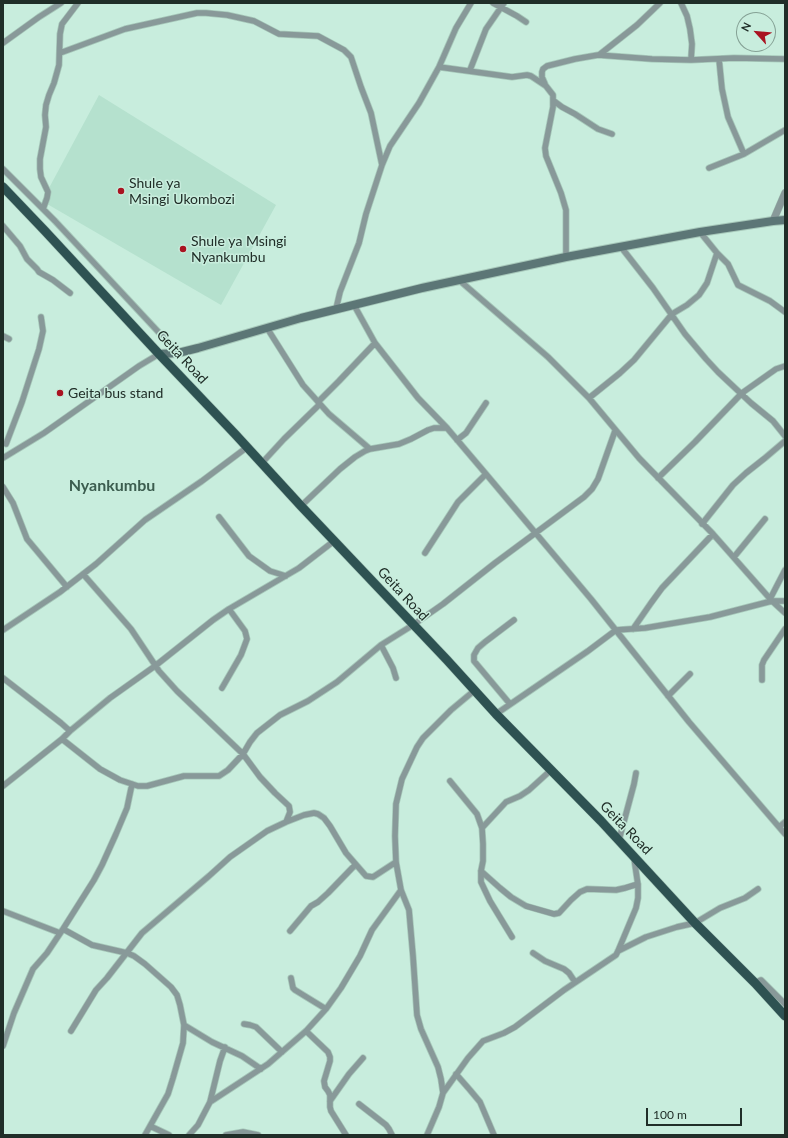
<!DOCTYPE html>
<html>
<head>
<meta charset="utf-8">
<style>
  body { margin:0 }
  #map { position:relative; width:788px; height:1138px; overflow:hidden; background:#c8eddd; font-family:Lato,sans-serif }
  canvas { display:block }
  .frame { position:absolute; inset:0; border:4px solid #202e28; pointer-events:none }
  .north { position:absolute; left:736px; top:12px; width:40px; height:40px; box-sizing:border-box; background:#c8eddd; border:1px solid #85a195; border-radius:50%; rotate:297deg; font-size:11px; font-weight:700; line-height:16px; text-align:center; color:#202e28 }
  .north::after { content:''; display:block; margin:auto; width:14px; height:18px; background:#a91321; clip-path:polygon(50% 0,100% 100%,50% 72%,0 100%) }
  .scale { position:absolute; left:646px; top:1108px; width:96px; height:18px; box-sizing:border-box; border:2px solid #202e28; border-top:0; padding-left:5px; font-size:12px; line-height:14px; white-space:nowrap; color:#202e28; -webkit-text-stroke:3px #c8eddd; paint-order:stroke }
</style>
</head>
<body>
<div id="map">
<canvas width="788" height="1138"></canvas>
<div class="frame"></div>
<div class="north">N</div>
<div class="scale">100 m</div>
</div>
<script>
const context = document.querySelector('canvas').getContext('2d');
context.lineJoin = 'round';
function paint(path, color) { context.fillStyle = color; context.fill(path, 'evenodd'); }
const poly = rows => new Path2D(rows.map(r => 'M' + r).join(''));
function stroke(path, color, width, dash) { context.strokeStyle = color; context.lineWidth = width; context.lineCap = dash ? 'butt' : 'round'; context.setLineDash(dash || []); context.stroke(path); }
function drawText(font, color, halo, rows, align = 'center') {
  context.font = font + ' Lato,sans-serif'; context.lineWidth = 3; context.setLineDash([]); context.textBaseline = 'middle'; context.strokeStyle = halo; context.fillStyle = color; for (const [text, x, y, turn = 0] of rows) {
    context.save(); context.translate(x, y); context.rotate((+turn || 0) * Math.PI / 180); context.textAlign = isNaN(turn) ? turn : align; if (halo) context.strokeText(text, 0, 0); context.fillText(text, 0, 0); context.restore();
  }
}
paint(poly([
  [99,95,276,205,221,305,42,201]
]), '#b5e1ce');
const minor = poly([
  [493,3,517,16,526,22],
  [681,3,687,16,690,29,692,44,691,60],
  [3,43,39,17,61,3],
  [60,53,125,29,197,13,206,13,227,15,254,21,279,34,318,36,344,50,351,57,361,87,371,113,382,165],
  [599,55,637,25,660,3],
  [719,59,722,89,728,117,744,154],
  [439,67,512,77,527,75,531,76,546,86,553,95,553,107,545,148,546,156,561,193,566,210,566,257],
  [470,70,486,29,504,3],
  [545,84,542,77,542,72,543,69,547,66,575,59,598,55,652,59,691,60,734,58,785,59],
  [554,101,562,107,575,114,598,129,612,134],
  [709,168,744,154,785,130],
  [3,169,55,221,178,353],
  [43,209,47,198,48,192,41,177,40,169,40,159,46,127,45,115,46,105,49,95,54,83,59,65,60,34,62,24,78,3],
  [3,226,20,246,27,259,37,269,39,272,53,280,70,293],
  [700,232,717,253,728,264,738,285,770,301,785,312],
  [621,247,653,288,685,334,706,359,718,372,751,403,773,421,785,436],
  [459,280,548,357,589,398,639,458,713,534,772,601,785,613],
  [354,305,375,343,418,398,447,428,486,474,591,599,689,722,785,834],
  [336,309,340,292,359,243,366,214,382,165,390,146,419,103,439,67,456,28,471,3],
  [267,328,303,385,329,414,370,449],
  [3,336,9,339],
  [589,398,620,373,634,360,672,314,687,305,699,295,707,283,717,253],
  [318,402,339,381,375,343],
  [457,440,466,433,486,403],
  [6,444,22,402,39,349,43,331,41,317],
  [3,458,44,433,139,366,159,354],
  [261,464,284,439,320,404],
  [658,478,695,442,742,393,776,369,785,366],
  [3,487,13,503,27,539,67,587],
  [301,506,340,469,355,457,365,451,370,449,399,444,411,439,428,430,434,428,447,428],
  [219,517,249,556,270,571,286,576],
  [702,524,733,485,746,473,765,458,785,441],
  [425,553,458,502,486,474],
  [734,557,765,519],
  [83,574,131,629,159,671,177,691,243,754,260,777,275,793,289,806,290,812,286,822],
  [770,599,785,570],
  [633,629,651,603,662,588,713,534],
  [3,630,60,592,96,564,145,520,202,481,246,448],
  [381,645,393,668,396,678],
  [3,678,61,723,70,731],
  [762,680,762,665,764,660,785,629],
  [222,688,241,655,247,639,245,631,229,609],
  [668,696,690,674],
  [510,704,474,661,474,655,478,648,485,642,514,620],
  [496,714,588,651,616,630,645,628,710,617,772,601,785,601],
  [62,739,100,769,120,780,138,786,147,786,184,776,219,776,228,770,243,754,250,742,257,733,280,715,308,701,337,682,381,645,413,625,443,604,495,563,584,497,592,489,598,479,615,431],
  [450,781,477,814,482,828,483,844,483,861,481,871,481,882,490,901,512,937],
  [3,786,62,739,70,731,110,698,155,666,213,620,229,609,299,568,334,541],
  [779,827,785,822],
  [482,828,506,802,520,796,529,790,551,770],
  [619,840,634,784,636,773],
  [481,871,500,888,511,897,526,906,554,914,559,913,571,900,580,892,587,889,616,890,625,888,638,884],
  [3,911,60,933],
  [63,929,92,945,127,953,134,956,145,964,171,987,177,995,180,1005,184,1025,183,1043,173,1078,168,1094,145,1135],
  [290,931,311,906,318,902,328,893,355,865],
  [618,951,646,937,677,927,695,923,720,908,745,898,758,889],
  [533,953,545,961,564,969,569,973,575,982],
  [291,978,293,988,295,990,326,1009],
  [755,983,761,980,785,1004],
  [244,1024,250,1025,256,1027,282,1052],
  [184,1025,212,1042,242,1056,261,1069],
  [71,1031,96,990,107,978,142,933,209,876,230,857,267,831,286,822,304,815,314,813,318,814,324,818,330,826,346,853,366,876,373,877,396,862],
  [306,1031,328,1052,330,1057,330,1061,324,1081,325,1087,328,1091,330,1095,330,1107,331,1111,346,1135],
  [3,1046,14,1013,33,969,47,953,63,929,94,880,102,865,116,834,127,808,132,784],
  [456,1074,470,1090,480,1102,494,1135],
  [443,1093,468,1058,483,1041,504,1033,515,1027,564,990,616,955,618,951,636,908,638,898,638,885,634,858],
  [330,1101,349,1074,363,1058],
  [210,1102,268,1064,306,1031,326,1009,341,988,360,956,372,930,401,890],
  [359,1104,386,1125,389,1129,392,1135],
  [150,1126,169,1135],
  [189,1135,198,1125,210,1102,220,1061,225,1047],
  [226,1135,243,1132,258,1135],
  [427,1135,439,1107,443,1093,441,1079,438,1067,421,1029,417,1015,413,956,409,910,401,890,396,862,395,836,396,804,402,779,417,747,423,738,451,710,475,690]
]);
const tertiary = poly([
  [773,221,785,193]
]);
const secondary = poly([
  [159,354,178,353,198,348,301,318,422,288,566,257,700,232,773,221,785,220]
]);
const trunk = poly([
  [3,187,45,231,159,354,235,434,301,506,447,660,496,714,601,821,695,923,755,983,785,1016]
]);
stroke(minor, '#a6c7b9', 7);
stroke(tertiary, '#a6c7b9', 8);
stroke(secondary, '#a6c7b9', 10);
stroke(trunk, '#a6c7b9', 10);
stroke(minor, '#899', 5.5);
stroke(tertiary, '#899', 7);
stroke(secondary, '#5c7676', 8);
stroke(trunk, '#2e5252', 9);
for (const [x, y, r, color] of [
  [121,191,4,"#a91321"],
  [183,249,4,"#a91321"],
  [60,393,4,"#a91321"]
]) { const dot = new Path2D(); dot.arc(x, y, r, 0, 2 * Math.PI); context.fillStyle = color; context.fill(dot); stroke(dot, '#c8eddd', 1.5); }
drawText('14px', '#202e28', '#c8eddd', [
  ["Shule ya",129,183],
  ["Msingi Ukombozi",129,199],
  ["Shule ya Msingi",191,241],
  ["Nyankumbu",191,257],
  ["Geita bus stand",68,393]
], 'left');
drawText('14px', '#202e28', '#c8eddd', [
  ["Geita Road",182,357,47],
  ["Geita Road",403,594,47],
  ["Geita Road",626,828,46]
]);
drawText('bold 16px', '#3c5d4f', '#c8eddd', [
  ["Nyankumbu",112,486]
]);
</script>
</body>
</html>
